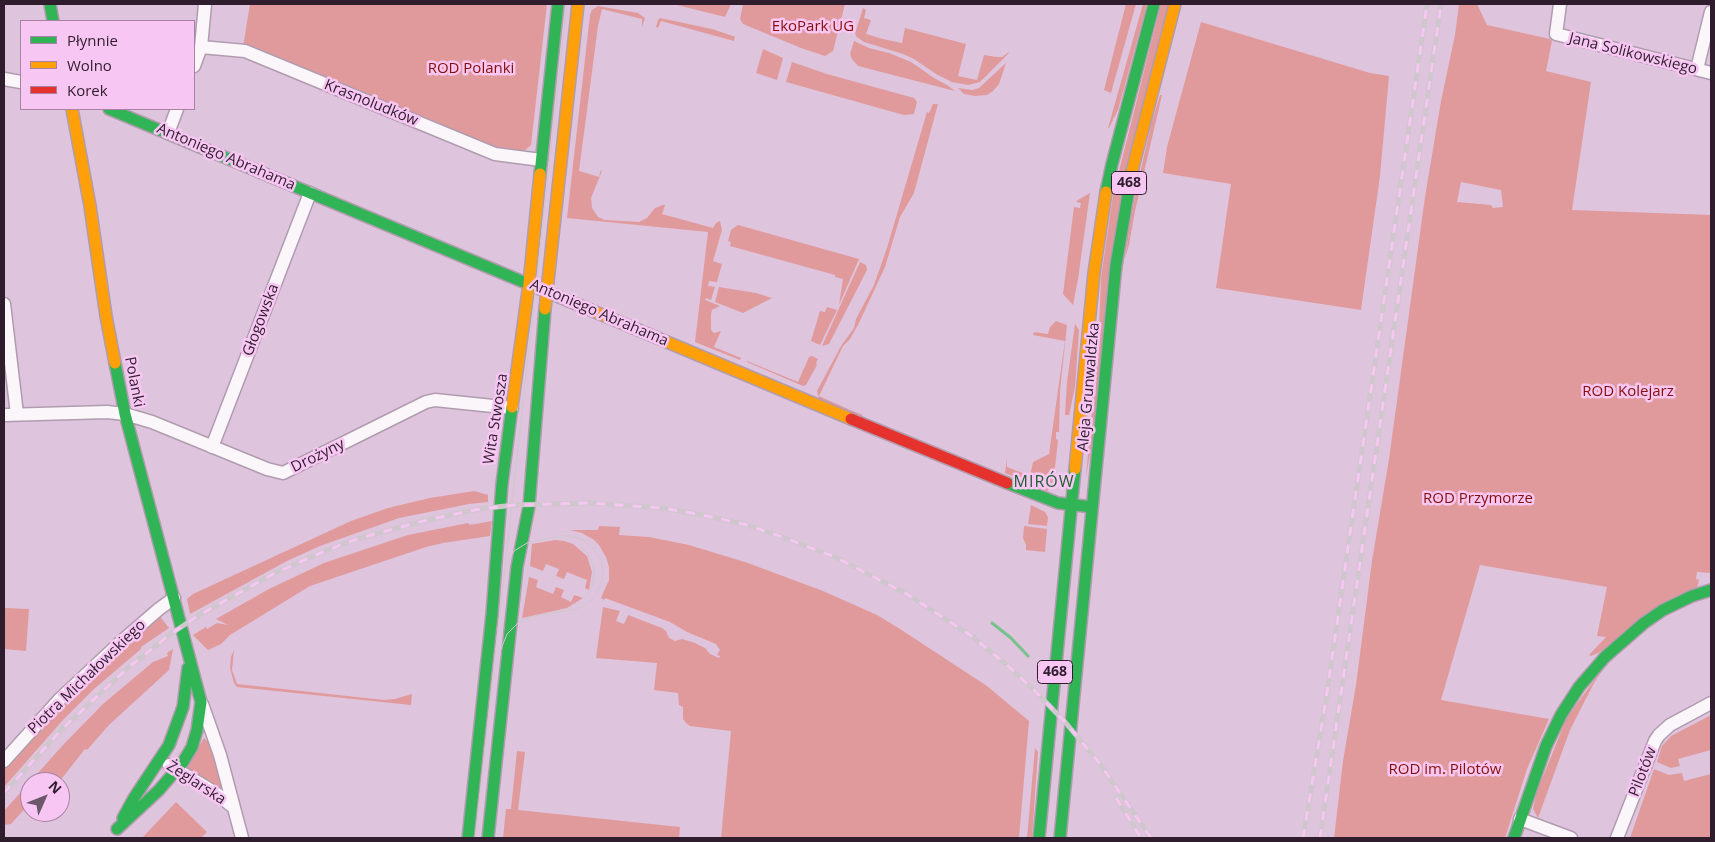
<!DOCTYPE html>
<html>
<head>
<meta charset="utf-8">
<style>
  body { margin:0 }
  #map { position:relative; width:1715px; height:842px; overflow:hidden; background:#dec4dc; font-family:"Open Sans",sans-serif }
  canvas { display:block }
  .frame { position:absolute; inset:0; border:5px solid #2f1d2e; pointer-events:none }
  .legend { position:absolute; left:20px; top:20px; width:175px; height:90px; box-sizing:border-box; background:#f7c6f2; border:1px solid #a782a4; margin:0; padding:6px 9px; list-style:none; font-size:15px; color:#2f1d2e }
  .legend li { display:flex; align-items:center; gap:10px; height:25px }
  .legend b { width:25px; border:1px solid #a782a4 }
  .north { position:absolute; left:20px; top:772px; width:50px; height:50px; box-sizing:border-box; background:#f7c6f2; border:1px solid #a782a4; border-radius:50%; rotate:46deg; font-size:14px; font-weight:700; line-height:20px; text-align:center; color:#2f1d2e }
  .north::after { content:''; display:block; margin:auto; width:18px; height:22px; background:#6c576b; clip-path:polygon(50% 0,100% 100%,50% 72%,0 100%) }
</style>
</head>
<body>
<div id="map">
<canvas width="1715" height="842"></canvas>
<div class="frame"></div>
<ul class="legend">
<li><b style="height:6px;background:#30b455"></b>Płynnie</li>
<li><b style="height:6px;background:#ff9f0a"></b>Wolno</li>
<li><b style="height:6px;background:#e5322d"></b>Korek</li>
</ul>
<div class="north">N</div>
</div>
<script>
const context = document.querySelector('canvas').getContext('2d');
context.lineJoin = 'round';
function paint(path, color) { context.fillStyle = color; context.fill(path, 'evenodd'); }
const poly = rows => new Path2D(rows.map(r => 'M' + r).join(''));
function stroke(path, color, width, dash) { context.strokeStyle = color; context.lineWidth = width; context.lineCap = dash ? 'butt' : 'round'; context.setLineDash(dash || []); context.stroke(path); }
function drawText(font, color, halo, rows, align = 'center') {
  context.font = font + ' "Open Sans",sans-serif'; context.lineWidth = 5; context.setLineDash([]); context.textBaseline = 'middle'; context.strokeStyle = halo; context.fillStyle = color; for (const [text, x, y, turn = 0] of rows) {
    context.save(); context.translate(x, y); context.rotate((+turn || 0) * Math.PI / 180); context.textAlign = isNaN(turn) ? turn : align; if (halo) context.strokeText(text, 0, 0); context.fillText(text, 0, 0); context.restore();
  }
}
paint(poly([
  [250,4,547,4,531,145,522,153,493,150,243,47],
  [673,4,731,4,725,17],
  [743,4,845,4,833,51,825,56,801,48,743,24,740,19],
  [1126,4,1136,4,1111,93,1104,90],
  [1143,4,1147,4,1118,110,1114,118,1113,118,1113,120,1109,128,1108,128],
  [1161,4,1169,4,1086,477,1099,330,1101,278,1113,195],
  [1459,4,1477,4,1487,25,1550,39,1552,41,1546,71,1591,82,1572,210,1711,215,1711,573,1697,572,1696,579,1699,580,1697,588,1598,653,1591,656,1589,655,1606,637,1597,636,1607,587,1480,565,1441,700,1549,719,1527,769,1505,838,1334,838,1343,761,1356,685,1372,561,1389,459,1425,197,1441,101,1455,35],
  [1461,182,1501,190,1503,207,1493,208,1491,205,1457,202],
  [598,6,638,13,645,18,642,27,642,19,602,9,598,26,579,171,599,177,601,170,602,171,591,198,592,208,598,217,605,220,639,222,647,218,655,208,663,205,665,205,662,214,713,228,716,223,720,221,722,230,713,261,722,264,717,282,709,281,708,286,715,287,711,300,706,298,705,300,720,306,712,310,711,314,711,330,714,333,721,331,714,347,741,358,740,360,695,342,708,232,567,218,590,15,592,10],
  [863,8,866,10,864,18,871,20,866,34,883,39,902,43,905,28,966,44,958,76,977,80,984,55,997,57,1002,57,1009,52,1008,54,980,82,968,85,952,82,936,74,914,59,903,54,864,42,857,37,855,34],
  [660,18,712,29,733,36,735,37,734,41,661,21,658,28,656,27,658,20],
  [1201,22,1370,73,1389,76,1380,176,1361,310,1216,288,1231,184,1163,173,1167,147],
  [854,41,869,48,889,53,911,62,934,78,947,85,955,91,858,66,852,59,850,54],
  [763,49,783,58,777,80,756,73],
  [792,62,827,74,914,98,917,102,914,114,904,115,786,82],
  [1006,63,999,84,993,91,987,95,975,96,964,94,958,88,972,90,979,88],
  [1160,95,1162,95,1135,211,1129,245,1125,259,1134,200,1151,125],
  [933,104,938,104,914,193,900,217,885,267,858,325,850,339,843,346,819,396,850,410,863,415,865,414,861,416,819,399,817,391,841,346,854,328,856,319,874,285,887,248,927,112,929,113],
  [1090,193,1078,279,1073,305,1063,294,1074,207,1080,208,1081,203,1076,202,1078,200],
  [738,225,859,259,839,305,843,279,835,277,835,275,730,246,731,242,728,241,731,230],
  [860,262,866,265,867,270,829,344,822,346],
  [719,287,756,293,772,298,743,313,715,302],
  [827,307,837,310,820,345,811,341,820,311,825,312],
  [1056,321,1067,325,1060,391,1059,432,1056,432,1056,439,1058,440,1056,459,1053,482,1049,487,1048,491,1036,487,1037,474,1035,474,1029,483,1005,473,1007,458,1007,467,1030,476,1033,462,1049,454,1065,341,1033,335,1034,332,1048,334,1050,327],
  [1075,324,1079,330,1075,387,1069,415,1065,415,1067,382],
  [812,356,818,359,816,363,817,365,806,385,803,386,747,362,747,361,798,382,809,357],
  [474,491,488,495,488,502,469,504,399,518,320,546,287,561,190,614,187,599,193,594,351,521,388,508,430,498],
  [1031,505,1045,512,1048,517,1047,526,1028,524],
  [492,521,490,536,443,543,426,547,310,586,230,635,221,644,208,650,193,635,206,627,207,629,217,623,228,625,216,619,269,589,324,563,408,535,468,523,470,525],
  [599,526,620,527,619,535,649,537,689,545,748,563,823,591,877,615,900,629,987,686,1029,721,1019,838,721,838,731,731,690,726,686,723,683,719,683,707,679,705,678,693,654,690,657,663,596,658,603,607,620,611,616,621,624,624,628,615,662,628,666,631,669,638,675,641,682,639,695,643,705,648,710,654,719,658,720,656,717,655,720,650,716,644,687,632,670,622,605,598,604,600,601,598,609,580,609,567,606,557,599,545,594,540,582,533,570,530,598,530],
  [1024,526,1047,529,1045,552,1026,550,1026,545,1023,538],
  [555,540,564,541,573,544,587,556,592,572,589,590,585,588,587,580,567,572,564,579,556,576,559,569,546,564,543,571,530,566,532,544],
  [529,577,538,580,536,587,553,594,556,587,564,590,561,597,571,602,574,595,583,598,567,608,522,618],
  [5,608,29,609,26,651,4,649],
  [158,614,169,628,141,647,141,649,94,689,63,720,4,787,4,766,49,715,118,650,135,640,132,635],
  [173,649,169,670,109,725,87,750,85,749,59,782,30,782,30,803,11,824,4,825,4,811,63,745,103,704,153,662,168,656,167,653],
  [234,650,232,670,237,684,384,700,395,699,412,694,411,705,237,687,234,683,230,668,231,657],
  [1605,666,1594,683,1570,730,1538,818,1533,809,1536,794,1567,717],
  [1711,715,1711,750,1678,759,1680,766,1671,768,1657,762,1662,746,1671,736],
  [204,738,210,744,224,792,185,770],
  [1035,748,1038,752,1032,838,1027,838],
  [517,751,525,752,518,810,680,827,679,838,503,838,506,809,511,809],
  [1654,769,1669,775,1682,773,1684,781,1711,774,1711,838,1630,838],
  [176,802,207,832,201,838,142,838]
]), '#e19a9c');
stroke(poly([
  [992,623,1011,638,1028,656]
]), '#76c18c', 3);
const street = poly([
  [1560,4,1556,34,1711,73],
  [201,47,245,51,495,154,541,160],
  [194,66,201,47,205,4],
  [1697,69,1711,12],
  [4,79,21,82],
  [168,133,177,109],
  [4,304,17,414],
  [4,415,107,412,125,414,152,422,267,469,283,473,426,402,435,400,512,408],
  [212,447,310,193],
  [202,704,220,755,242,838],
  [4,761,59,700,122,641,159,609,174,598],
  [169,765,217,794,232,806],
  [1520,819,1571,838],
  [1617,838,1655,741,1659,735,1670,725,1711,703]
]);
const fast = poly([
  [50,4,53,21],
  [109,109,569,301],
  [540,174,558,4],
  [1106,192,1112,164,1154,4],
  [115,363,125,414,201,702,197,730,192,747,183,762,159,790,117,829],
  [1007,483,1058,503,1092,507],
  [123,818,134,798,169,745,183,707,188,668],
  [468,838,492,614,502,484,512,407],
  [488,838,517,567,529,506,545,309],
  [1039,838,1075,469],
  [1060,838,1116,265,1132,171],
  [1514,838,1546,746,1561,715,1579,687,1605,657,1644,623,1663,610,1692,596,1711,590]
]);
const slow = poly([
  [72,109,90,206,106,316,115,363],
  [1132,171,1175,4],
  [569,301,851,419],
  [545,309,578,4],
  [512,407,529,284,540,174],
  [1075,469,1094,273,1106,192]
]);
const jam = poly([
  [851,419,1007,483]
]);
stroke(street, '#b19caf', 15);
stroke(fast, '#b19caf', 14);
stroke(slow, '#b19caf', 14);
stroke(jam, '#b19caf', 14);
stroke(street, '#faf6fa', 12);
stroke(fast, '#30b455', 11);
stroke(slow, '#ff9f0a', 11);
stroke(jam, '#e5322d', 11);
stroke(poly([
  [579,544,588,554,594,567,593,584,588,595],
  [501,649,507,634,520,621,534,616,576,609,588,603,598,592,603,576,601,560,594,549,583,540,571,536,558,536,527,543,514,551,506,564],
  [475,838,567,4]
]), '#d0c7ce', 1);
const rail = poly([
  [4,793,63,728,129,667,172,633,201,614,273,574,325,551,360,538,431,519,480,509,514,505,590,503,662,508,703,515,747,525,785,538,835,557,907,594,973,637,1008,666,1037,693,1065,722,1100,764,1151,838],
  [1116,798,1141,838],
  [1303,838,1326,699,1427,4],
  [1320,838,1441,4]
]);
stroke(rail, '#d0c7ce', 5);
stroke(rail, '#f7c6f2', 3, [9]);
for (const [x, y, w] of [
  [1129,183,35],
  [1055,672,35]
]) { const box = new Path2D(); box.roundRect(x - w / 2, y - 11.5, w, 23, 4); context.fillStyle = '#f7c6f2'; context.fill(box); stroke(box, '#2f1d2e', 1); }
drawText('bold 14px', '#2f1d2e', null, [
  ["468",1129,183],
  ["468",1055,672]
]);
drawText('15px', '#870e07', '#f7c6f2', [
  ["EkoPark UG",813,27],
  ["ROD Polanki",471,69],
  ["ROD Kolejarz",1628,392],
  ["ROD Przymorze",1478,499],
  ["ROD im. Pilotów",1445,770]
]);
drawText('15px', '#2f1d2e', '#f7c6f2', [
  ["Jana Solikowskiego",1633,54,14],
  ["Krasnoludków",371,103,22],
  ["Antoniego Abrahama",226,157,23],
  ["Antoniego Abrahama",599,313,23],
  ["Głogowska",261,320,-69],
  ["Polanki",134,382,79],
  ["Aleja Grunwaldzka",1089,387,-85],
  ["Wita Stwosza",496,419,-81],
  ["Drożyny",318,456,-26],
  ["Piotra Michałowskiego",87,677,-44],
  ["Pilotów",1643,772,-69],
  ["Żeglarska",196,783,33]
]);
context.letterSpacing = '1px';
drawText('16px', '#1d5e30', '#f7c6f2', [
  ["MIRÓW",1044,482]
]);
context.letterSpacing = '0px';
</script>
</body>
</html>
